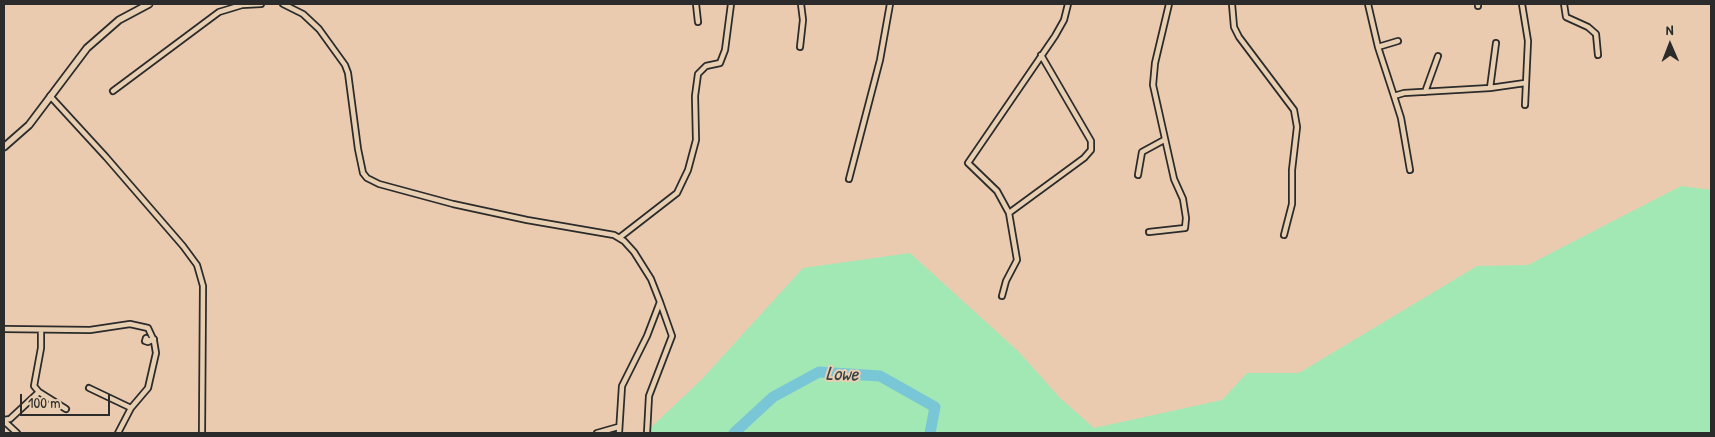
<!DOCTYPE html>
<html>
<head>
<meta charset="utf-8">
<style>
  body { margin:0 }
  #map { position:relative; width:1715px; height:437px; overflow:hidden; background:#ebcbaf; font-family:"Patrick Hand",sans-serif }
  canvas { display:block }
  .frame { position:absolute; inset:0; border:5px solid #2b2b2b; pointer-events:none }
  .north { position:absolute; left:1645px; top:20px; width:50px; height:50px; -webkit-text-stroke:4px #e9cfb1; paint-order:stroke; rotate:359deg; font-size:14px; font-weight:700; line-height:20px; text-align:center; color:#2b2b2b }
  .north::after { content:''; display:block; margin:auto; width:18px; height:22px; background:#2b2b2b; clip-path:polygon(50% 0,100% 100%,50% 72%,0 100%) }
  .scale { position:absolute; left:20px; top:394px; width:90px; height:22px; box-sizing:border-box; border:2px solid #2b2b2b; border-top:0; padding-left:6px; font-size:15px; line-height:18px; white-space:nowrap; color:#2b2b2b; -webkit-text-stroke:4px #e9cfb1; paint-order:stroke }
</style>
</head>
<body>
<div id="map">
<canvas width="1715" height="437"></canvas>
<div class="frame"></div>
<div class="north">N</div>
<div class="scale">100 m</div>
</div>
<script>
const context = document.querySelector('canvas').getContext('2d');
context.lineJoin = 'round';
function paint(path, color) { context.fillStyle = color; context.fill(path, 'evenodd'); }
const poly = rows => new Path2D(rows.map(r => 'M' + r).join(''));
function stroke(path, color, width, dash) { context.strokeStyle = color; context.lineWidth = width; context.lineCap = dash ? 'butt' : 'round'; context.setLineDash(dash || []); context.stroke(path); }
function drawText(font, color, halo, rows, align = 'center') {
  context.font = font + ' "Patrick Hand",sans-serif'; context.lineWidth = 4; context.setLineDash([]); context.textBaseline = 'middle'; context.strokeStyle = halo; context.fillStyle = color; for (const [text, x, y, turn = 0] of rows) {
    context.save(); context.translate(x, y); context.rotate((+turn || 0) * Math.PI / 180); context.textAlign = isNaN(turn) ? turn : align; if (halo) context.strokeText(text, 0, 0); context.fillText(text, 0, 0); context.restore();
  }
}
paint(poly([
  [1681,186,1711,190,1711,433,645,433,702,379,803,268,910,253,1019,352,1060,398,1094,428,1222,400,1247,373,1299,373,1477,266,1528,265]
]), '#a2e8b4');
stroke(poly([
  [734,433,773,397,819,372,880,376,935,407,930,433]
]), '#79c6d7', 11);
const minor = poly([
  [283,4,303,14,319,29,345,65,348,73,358,149,363,173,367,178,379,184,453,204,527,220,614,235,624,241,634,252,651,279,660,302,647,336,622,386,619,433],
  [696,4,698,22],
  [1232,4,1234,27,1239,37,1294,110,1297,127,1292,170,1292,204,1284,235],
  [1368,4,1378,47,1394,96,1404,93,1490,88,1525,83],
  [1478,4,1478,6],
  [1522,4,1528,41,1525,105],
  [1564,4,1566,17,1588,27,1596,34,1598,55],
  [800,47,803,20,801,4],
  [1378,47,1398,41],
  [1490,88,1496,43],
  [113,91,219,12,242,5,261,4],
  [1425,92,1438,56],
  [50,96,106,157,183,246,197,265,203,286,202,433],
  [1394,96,1401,118,1410,170],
  [1138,175,1142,152,1164,140],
  [849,179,880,60,890,4],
  [1009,213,1084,158,1091,150,1091,141,1041,55],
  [1149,232,1185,228,1186,218,1183,199,1174,179,1153,85,1155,63,1169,4],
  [619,238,677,193,688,170,696,140,695,96,698,74,706,66,720,63,725,50,731,4],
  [1002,296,1006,281,1017,260,1009,213,997,191,968,163,1055,36,1064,20,1068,4],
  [4,329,90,330,130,324,148,328,154,341,156,353,148,388,131,408,118,433],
  [146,338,148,341,154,339,148,342,145,341,146,338],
  [89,388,131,408],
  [39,392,66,409],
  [4,420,10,419,39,392,34,386,41,348,41,330],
  [4,421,17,433],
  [597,433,618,427],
  [647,433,649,396,672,336,660,302]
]);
const tertiary = poly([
  [4,147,29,125,87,48,119,20,149,4]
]);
stroke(minor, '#2b2b2b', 8);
stroke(tertiary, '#2b2b2b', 9);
stroke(minor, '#e9cfb1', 4.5);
stroke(tertiary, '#e9cfb1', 5.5);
drawText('italic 20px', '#374245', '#e9cfb1', [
  ["Lowe",842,375,2]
]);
</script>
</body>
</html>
